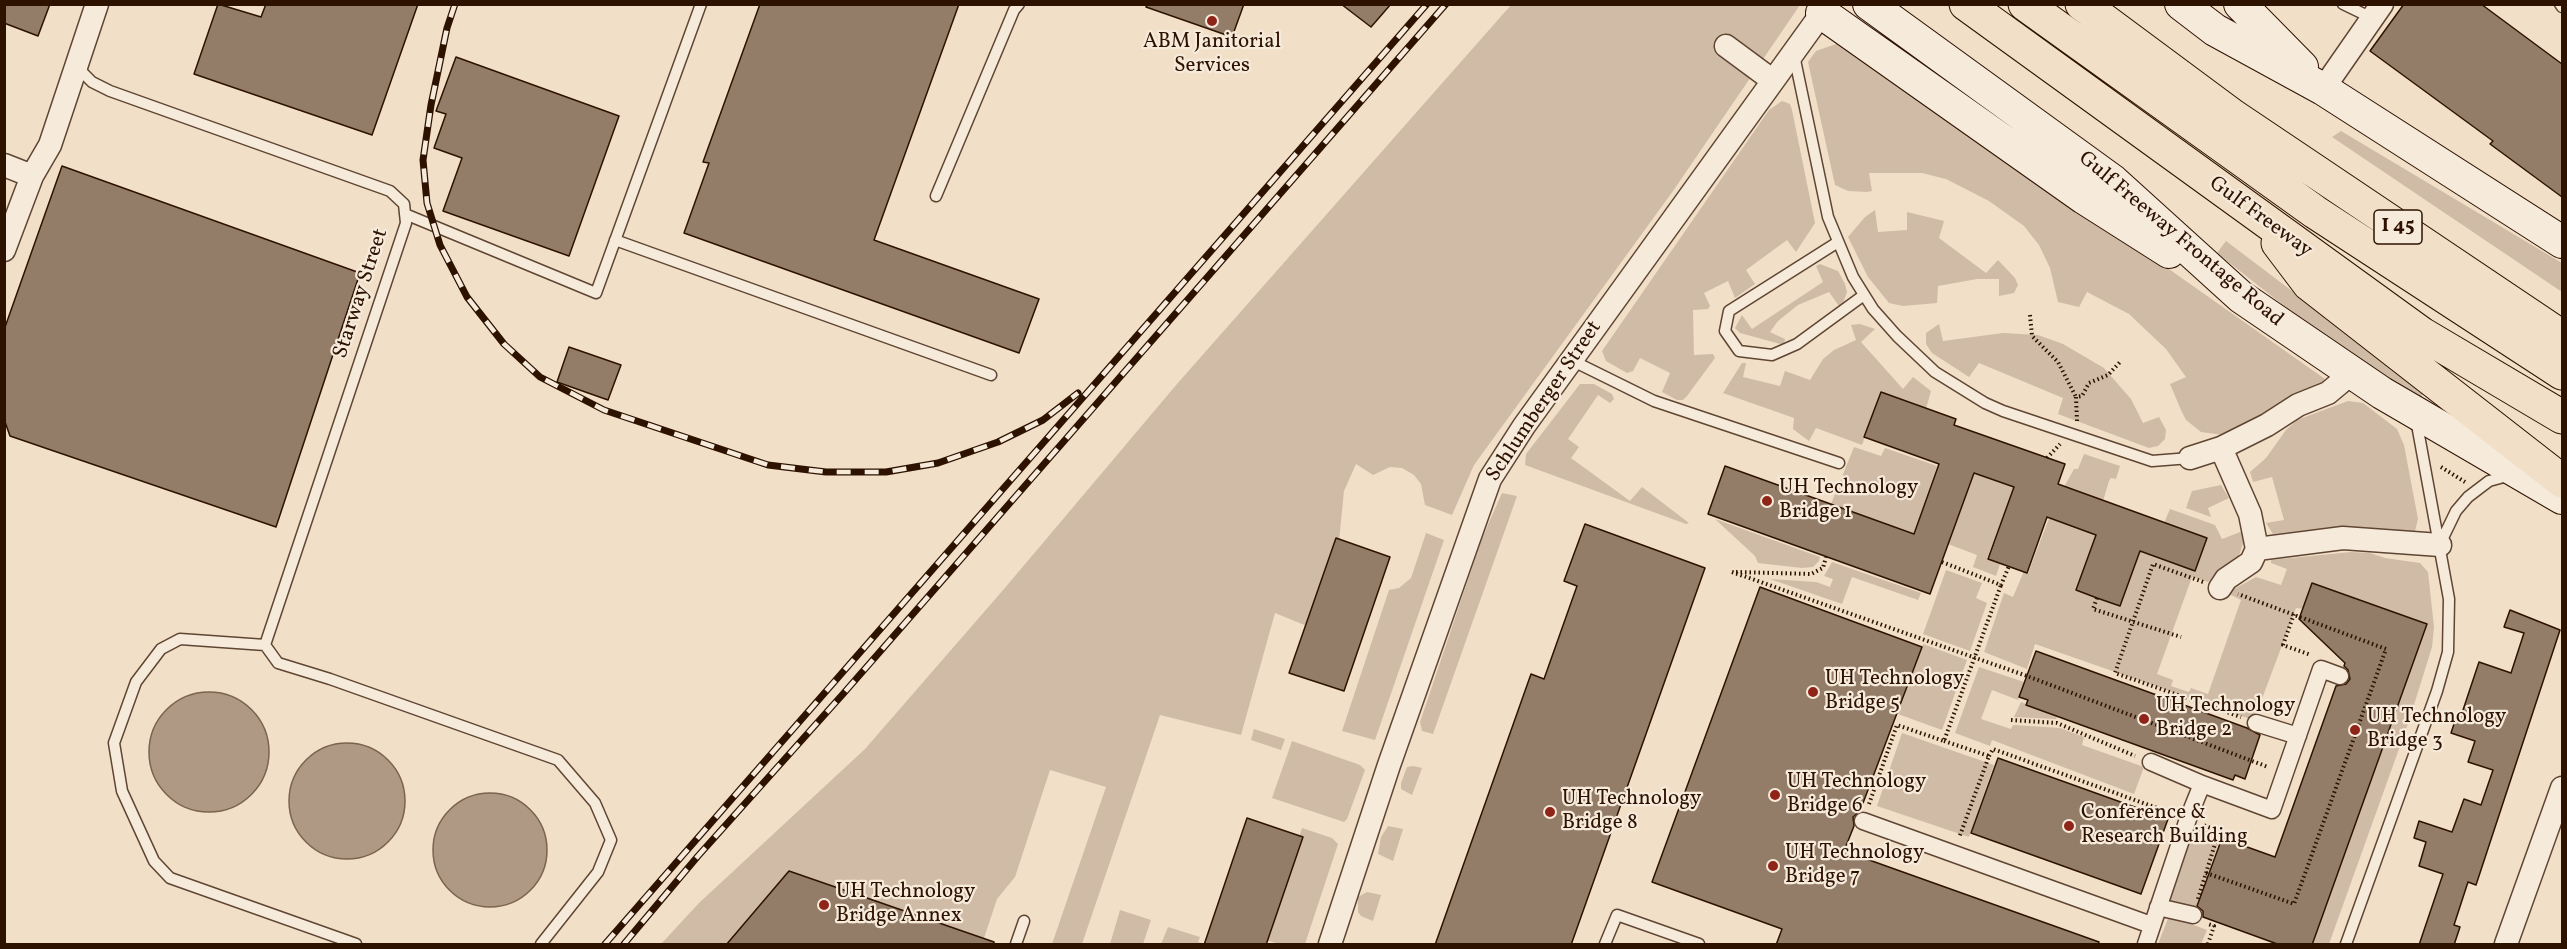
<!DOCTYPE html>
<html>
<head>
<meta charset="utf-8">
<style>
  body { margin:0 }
  #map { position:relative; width:2567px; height:949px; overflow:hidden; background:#f1dfc8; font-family:Vollkorn,serif }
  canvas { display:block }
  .frame { position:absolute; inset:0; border:6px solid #2e1200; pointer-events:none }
</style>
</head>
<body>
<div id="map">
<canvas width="2567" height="949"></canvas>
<div class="frame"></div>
</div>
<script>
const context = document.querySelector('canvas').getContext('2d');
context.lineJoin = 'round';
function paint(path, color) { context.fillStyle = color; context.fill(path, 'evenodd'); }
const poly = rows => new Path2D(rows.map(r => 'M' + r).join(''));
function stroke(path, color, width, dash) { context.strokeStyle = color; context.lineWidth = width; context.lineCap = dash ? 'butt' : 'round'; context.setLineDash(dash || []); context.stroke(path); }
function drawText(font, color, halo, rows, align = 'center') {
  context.font = font + ' Vollkorn,serif'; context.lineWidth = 4.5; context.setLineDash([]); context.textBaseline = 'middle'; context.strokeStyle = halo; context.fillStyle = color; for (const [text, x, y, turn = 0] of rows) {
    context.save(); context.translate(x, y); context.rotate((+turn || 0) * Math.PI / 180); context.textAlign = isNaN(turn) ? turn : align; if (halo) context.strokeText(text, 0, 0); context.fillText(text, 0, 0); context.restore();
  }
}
paint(poly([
  [1511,5,1800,5,1673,191,1474,465,1452,515,1425,505,1421,484,1414,475,1402,468,1390,467,1373,475,1356,464,1344,491,1339,541,1307,626,1275,613,1241,735,1160,715,1082,944,1052,944,1106,787,1050,770,1015,877,997,899,983,941,661,944,699,903,865,749,1004,589,1177,384],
  [1836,44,1848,47,2095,217,2325,379,2322,383,2223,435,2201,432,2186,420,2181,410,2170,384,2186,377,2166,349,2129,314,2087,292,2079,307,2058,302,2050,268,2039,245,2024,226,1989,201,1946,179,1922,173,1869,173,1872,191,1867,192,1848,191,1835,185,1808,62,1816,51],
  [1782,101,1790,104,1792,110,1815,223,1796,252,1787,240,1746,270,1755,284,1735,298,1728,281,1704,293,1710,306,1708,309,1693,310,1694,355,1713,354,1715,358,1687,396,1683,400,1677,400,1662,392,1670,373,1640,358,1633,371,1627,373,1606,361,1602,351,1769,110],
  [2341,131,2562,263,2562,292,2332,137],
  [1875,210,1878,232,1907,230,1907,212,1944,221,1939,238,1986,273,1998,260,2015,278,2018,285,2014,293,1999,296,1999,279,1977,279,1938,286,1937,303,1903,306,1889,303,1868,277,1848,237,1865,217],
  [2226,241,2424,391,2419,403,2302,320,2217,253],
  [1820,264,1838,271,1845,284,1847,292,1843,303,1839,306,1829,292,1798,305,1778,321,1770,332,1785,339,1784,345,1740,333,1735,328,1742,315,1752,329,1823,282,1816,266],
  [1860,324,1875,329,1861,342,1903,389,1913,377,1931,391,1926,409,1881,393,1862,445,1816,428,1809,441,1793,429,1794,418,1723,393,1742,363,1746,363,1743,377,1780,386,1785,371,1810,380,1823,359,1834,350,1856,340,1851,325],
  [1939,324,1943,341,2003,333,2038,335,2063,344,2104,368,2131,399,2143,423,2159,417,2166,430,2165,439,2158,446,2149,448,2058,414,2063,398,1979,363,1969,377,1932,353,1926,344,1926,333],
  [1580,384,1594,384,1612,394,1614,399,1610,403,1598,395,1568,439,1579,447,1571,458,1630,501,1642,487,1689,523,1686,524,1525,465,1526,454],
  [2348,401,2363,403,2397,429,2404,445,2418,519,2415,531,2400,536,2361,527,2342,526,2273,534,2266,523,2284,520,2272,477,2253,482,2250,472,2266,458,2286,430,2297,420],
  [1854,447,1881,456,1885,448,1937,466,1914,533,1831,504],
  [2084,454,2120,466,2116,479,2111,478,2109,481,2103,501,2064,487,2074,469,2078,469],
  [1972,470,2015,486,1987,558,2000,564,1996,576,1973,567,1977,555,1948,544],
  [2221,485,2229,498,2208,508,2211,517,2186,508,2192,491],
  [1502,493,1517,496,1433,734,1422,731,1420,722,1482,538],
  [2170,509,2215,525,2222,539,2243,531,2245,537,2238,559,2216,572,2208,582,2192,577,2157,674,2173,680,2171,686,2189,692,2191,688,2208,694,2241,600,2227,593,2256,577,2281,585,2287,569,2271,563,2271,560,2351,552,2370,553,2385,558,2420,563,2428,572,2434,627,2432,647,2409,721,2329,944,2313,944,2424,625,2296,608,2260,704,2250,719,2035,644,2027,669,1984,652,2004,593,2013,597,2024,571,2028,573,2050,516,2139,548,2164,523],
  [1715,519,1820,557,1819,561,1813,567,1802,568,1758,563,1755,556],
  [1426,533,1444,540,1375,740,1342,731,1389,590,1399,588,1411,578],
  [1832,562,1921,593,1918,600,1852,577,1842,604,1770,579,1816,582,1830,587,1833,579,1824,576],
  [1946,570,1982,583,1976,598,1987,603,1970,651,1923,634],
  [1923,644,1967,660,1942,730,1898,714],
  [1979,667,2024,682,2018,700,1992,690,1981,719,2011,729,2013,725,2060,728,2084,737,2082,745,2144,767,2134,794,1992,740,1990,746,1955,733],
  [2021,702,2057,717,2056,719,2014,717],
  [1254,729,1285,739,1281,750,1251,740],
  [1902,733,1994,765,1969,837,1877,806],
  [1292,741,1360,765,1365,770,1347,819,1344,822,1272,798],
  [1413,766,1422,768,1412,795,1401,789,1401,783,1407,767],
  [1388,826,1403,829,1393,861,1378,854,1381,837],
  [2195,827,2221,836,2193,915,2167,906],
  [1302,828,1332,838,1338,844,1305,944,1279,944,1266,940],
  [1367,892,1381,895,1373,921,1361,916,1358,912,1358,897],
  [1120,910,1151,920,1143,944,1110,944],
  [2169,916,2207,930,2201,944,2158,944],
  [1168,927,1200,937,1198,942,1204,944,1161,944]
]), '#d0bca6');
const water = poly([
  '149 752a60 60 0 1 1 120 0a60 60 0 1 1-120 0Z',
  '289 801a58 58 0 1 1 116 0a58 58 0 1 1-116 0Z',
  '433 850a57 57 0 1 1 114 0a57 57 0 1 1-114 0Z'
]);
paint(water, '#af9984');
stroke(water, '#7b634f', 1.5);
const building = poly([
  [4,4,50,4,38,36,4,23,4,4],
  [218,4,261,17,266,4,418,4,372,135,194,74,218,4],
  [760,4,959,4,874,240,1039,299,1019,353,684,233,709,163,703,162,760,4],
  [1147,4,1244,4,1232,37,1146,7,1147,4],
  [1341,4,1391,4,1371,27,1341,4],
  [2404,4,2481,4,2562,64,2562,197,2490,144,2493,141,2370,51,2404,4],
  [456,57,619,116,569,256,443,211,462,158,434,148,446,114,436,111,456,57],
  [62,166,360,273,276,527,10,436,4,419,4,330,62,166],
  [569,347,621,365,608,400,557,382,569,347],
  [1881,392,1956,419,1954,425,2065,464,2058,484,2207,538,2195,571,2140,551,2120,606,2097,598,2076,590,2096,535,2047,517,2027,573,1988,559,2014,487,1974,473,1930,594,1708,514,1725,466,1914,534,1939,464,1864,437,1881,392],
  [1585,524,1705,568,1571,945,1435,945,1531,674,1544,679,1577,586,1564,581,1585,524],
  [1336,538,1390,557,1344,691,1289,673,1336,538],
  [2312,583,2427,624,2312,945,2280,945,2203,917,2203,911,2197,906,2222,838,2275,857,2336,686,2346,684,2350,679,2348,670,2344,666,2345,663,2299,619,2312,583],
  [1760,587,1922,647,1860,811,1853,817,1854,826,1844,851,2099,942,2098,945,1776,945,1782,929,1652,882,1760,587],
  [2510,610,2560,630,2476,885,2468,882,2454,925,2460,927,2454,945,2419,945,2443,874,2419,866,2426,842,2414,838,2419,821,2452,832,2464,799,2481,805,2493,770,2468,762,2475,741,2451,733,2458,712,2462,713,2479,662,2511,673,2524,633,2504,627,2510,610],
  [2036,651,2247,728,2260,735,2245,779,2235,775,2233,780,2026,705,2028,700,2019,697,2036,651],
  [1998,758,2168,819,2141,894,1971,833,1998,758],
  [1247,818,1303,837,1266,945,1204,945,1247,818],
  [789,871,994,942,994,945,726,945,789,871]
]);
paint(building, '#937d68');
stroke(building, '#2e1200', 1.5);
const service = poly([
  [2343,4,2372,18],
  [2560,4,2562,7],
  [1794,55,1828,217,1853,277,1873,309,1897,336,1935,372,1985,403,2003,411,2152,461,2190,458],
  [81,63,82,72,92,82,110,91,390,191,404,204,406,223,265,645],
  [936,196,1014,10,1019,4],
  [405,214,596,293,701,4],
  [615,240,991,375],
  [1838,242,1729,311,1725,331,1739,351,1772,355,1797,344,1864,295],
  [1571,360,1654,401,1839,463],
  [2440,544,2456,511,2468,497,2489,481,2511,475],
  [356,944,170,878,154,861,122,791,114,743,136,682,161,649,180,639,265,645,278,663,330,679,558,760,595,803,611,840,598,872,541,944],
  [1016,944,1024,921],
  [1605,944,1617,915,1699,944],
  [2346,944,2437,691,2448,652,2449,599,2416,419]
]);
const pedestrian = poly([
  [2256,723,2298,736],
  [2202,784,2272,810,2321,669,2340,676],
  [1863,821,2151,925],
  [2158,907,2193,915],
  [2146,944,2188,819,2202,784,2151,762]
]);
const minor = poly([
  [1726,46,1772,80],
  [2323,89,2382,4],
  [4,165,32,176,4,250],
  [32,176,50,145,97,4],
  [2190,458,2221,448,2267,425,2298,405,2328,393,2352,373],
  [2257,549,2343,538,2440,545],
  [2220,588,2226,579,2251,562,2257,549,2250,514,2221,448],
  [1330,944,1389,765,1490,479,1524,426,1822,13],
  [2506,944,2562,788]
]);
const secondary = poly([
  [1869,4,2113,181,2241,297,2382,393,2562,498],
  [2181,4,2215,30,2323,89,2562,242],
  [2240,4,2302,67],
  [1822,13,2084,198,2169,252]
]);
const motorway = poly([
  [1966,4,2422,334,2562,417],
  [2025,4,2315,212,2562,373],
  [2082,4,2233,116,2562,337],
  [2278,243,2309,284,2562,481]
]);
stroke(service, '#5f4532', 13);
stroke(pedestrian, '#5f4532', 19);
stroke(minor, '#5f4532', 25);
stroke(secondary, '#2e1200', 34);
stroke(motorway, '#2e1200', 35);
stroke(poly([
  [2030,315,2032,336,2058,362,2076,397],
  [2077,421,2076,397,2082,396,2089,383,2108,375,2120,362],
  [2047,458,2060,444],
  [2441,467,2465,482],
  [1942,562,2001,585,2009,566],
  [1732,572,2027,676,2268,767],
  [1736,572,1811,574,1823,568,1826,557],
  [2203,582,2153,564,2115,673,2241,717],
  [2097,598,2093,609,2181,637],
  [2294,614,2283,645,2311,655],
  [2011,720,2057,723,2135,756],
  [1944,741,1989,756,1959,838],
  [1989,756,1993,749,2171,813],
  [1869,804,1897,725,1944,741,2001,585],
  [2206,873,2294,904,2386,649,2238,594],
  [2198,899,2219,831,2203,825],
  [2208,944,2214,926,2208,924]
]), '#2e1200', 4, [1.5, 3]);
stroke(service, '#f6eadb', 10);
stroke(pedestrian, '#f6eadb', 16);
stroke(minor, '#f6eadb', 22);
stroke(secondary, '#f6eadb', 32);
stroke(motorway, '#f1dfc8', 33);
const rail = poly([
  [455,4,447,28,431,105,423,160,427,203,440,245,467,297,504,344,540,377,604,410,768,465,826,472,886,472,938,463,998,442,1043,420,1078,393],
  [605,944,1427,4],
  [624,944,698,856,843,694,1446,4]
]);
stroke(rail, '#2e1200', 7);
stroke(rail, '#f6eadb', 4.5, [14]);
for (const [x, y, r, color] of [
  [1212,21,6,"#8f2418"],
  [1767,501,6,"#8f2418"],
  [1813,692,6,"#8f2418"],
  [2144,719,6,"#8f2418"],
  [2355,730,6,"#8f2418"],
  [1775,795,6,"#8f2418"],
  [1550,812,6,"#8f2418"],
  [2069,826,6,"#8f2418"],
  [1773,866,6,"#8f2418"],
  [824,905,6,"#8f2418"]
]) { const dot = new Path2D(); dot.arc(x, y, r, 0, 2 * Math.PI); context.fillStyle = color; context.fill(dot); stroke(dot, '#f6eadb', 2); }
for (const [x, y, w] of [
  [2398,227,48]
]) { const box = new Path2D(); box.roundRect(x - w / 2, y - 17, w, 34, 4.5); context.fillStyle = '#f6eadb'; context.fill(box); stroke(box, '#2e1200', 1.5); }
drawText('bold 20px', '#2e1200', null, [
  ["I 45",2398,227]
]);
drawText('21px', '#2e1200', '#f6eadb', [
  ["ABM Janitorial",1212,43,"center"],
  ["Services",1212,67,"center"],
  ["UH Technology",1779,489],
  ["Bridge 1",1779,513],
  ["UH Technology",1825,680],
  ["Bridge 5",1825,704],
  ["UH Technology",2156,707],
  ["Bridge 2",2156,731],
  ["UH Technology",2367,718],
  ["Bridge 3",2367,742],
  ["UH Technology",1787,783],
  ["Bridge 6",1787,807],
  ["UH Technology",1562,800],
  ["Bridge 8",1562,824],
  ["Conference &",2081,814],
  ["Research Building",2081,838],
  ["UH Technology",1785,854],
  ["Bridge 7",1785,878],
  ["UH Technology",836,893],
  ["Bridge Annex",836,917]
], 'left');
drawText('21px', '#2e1200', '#f6eadb', [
  ["Gulf Freeway",2260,218,36],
  ["Gulf Freeway Frontage Road",2180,240,40],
  ["Starway Street",362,294,-72],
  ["Schlumberger Street",1545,402,-56]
]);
</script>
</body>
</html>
